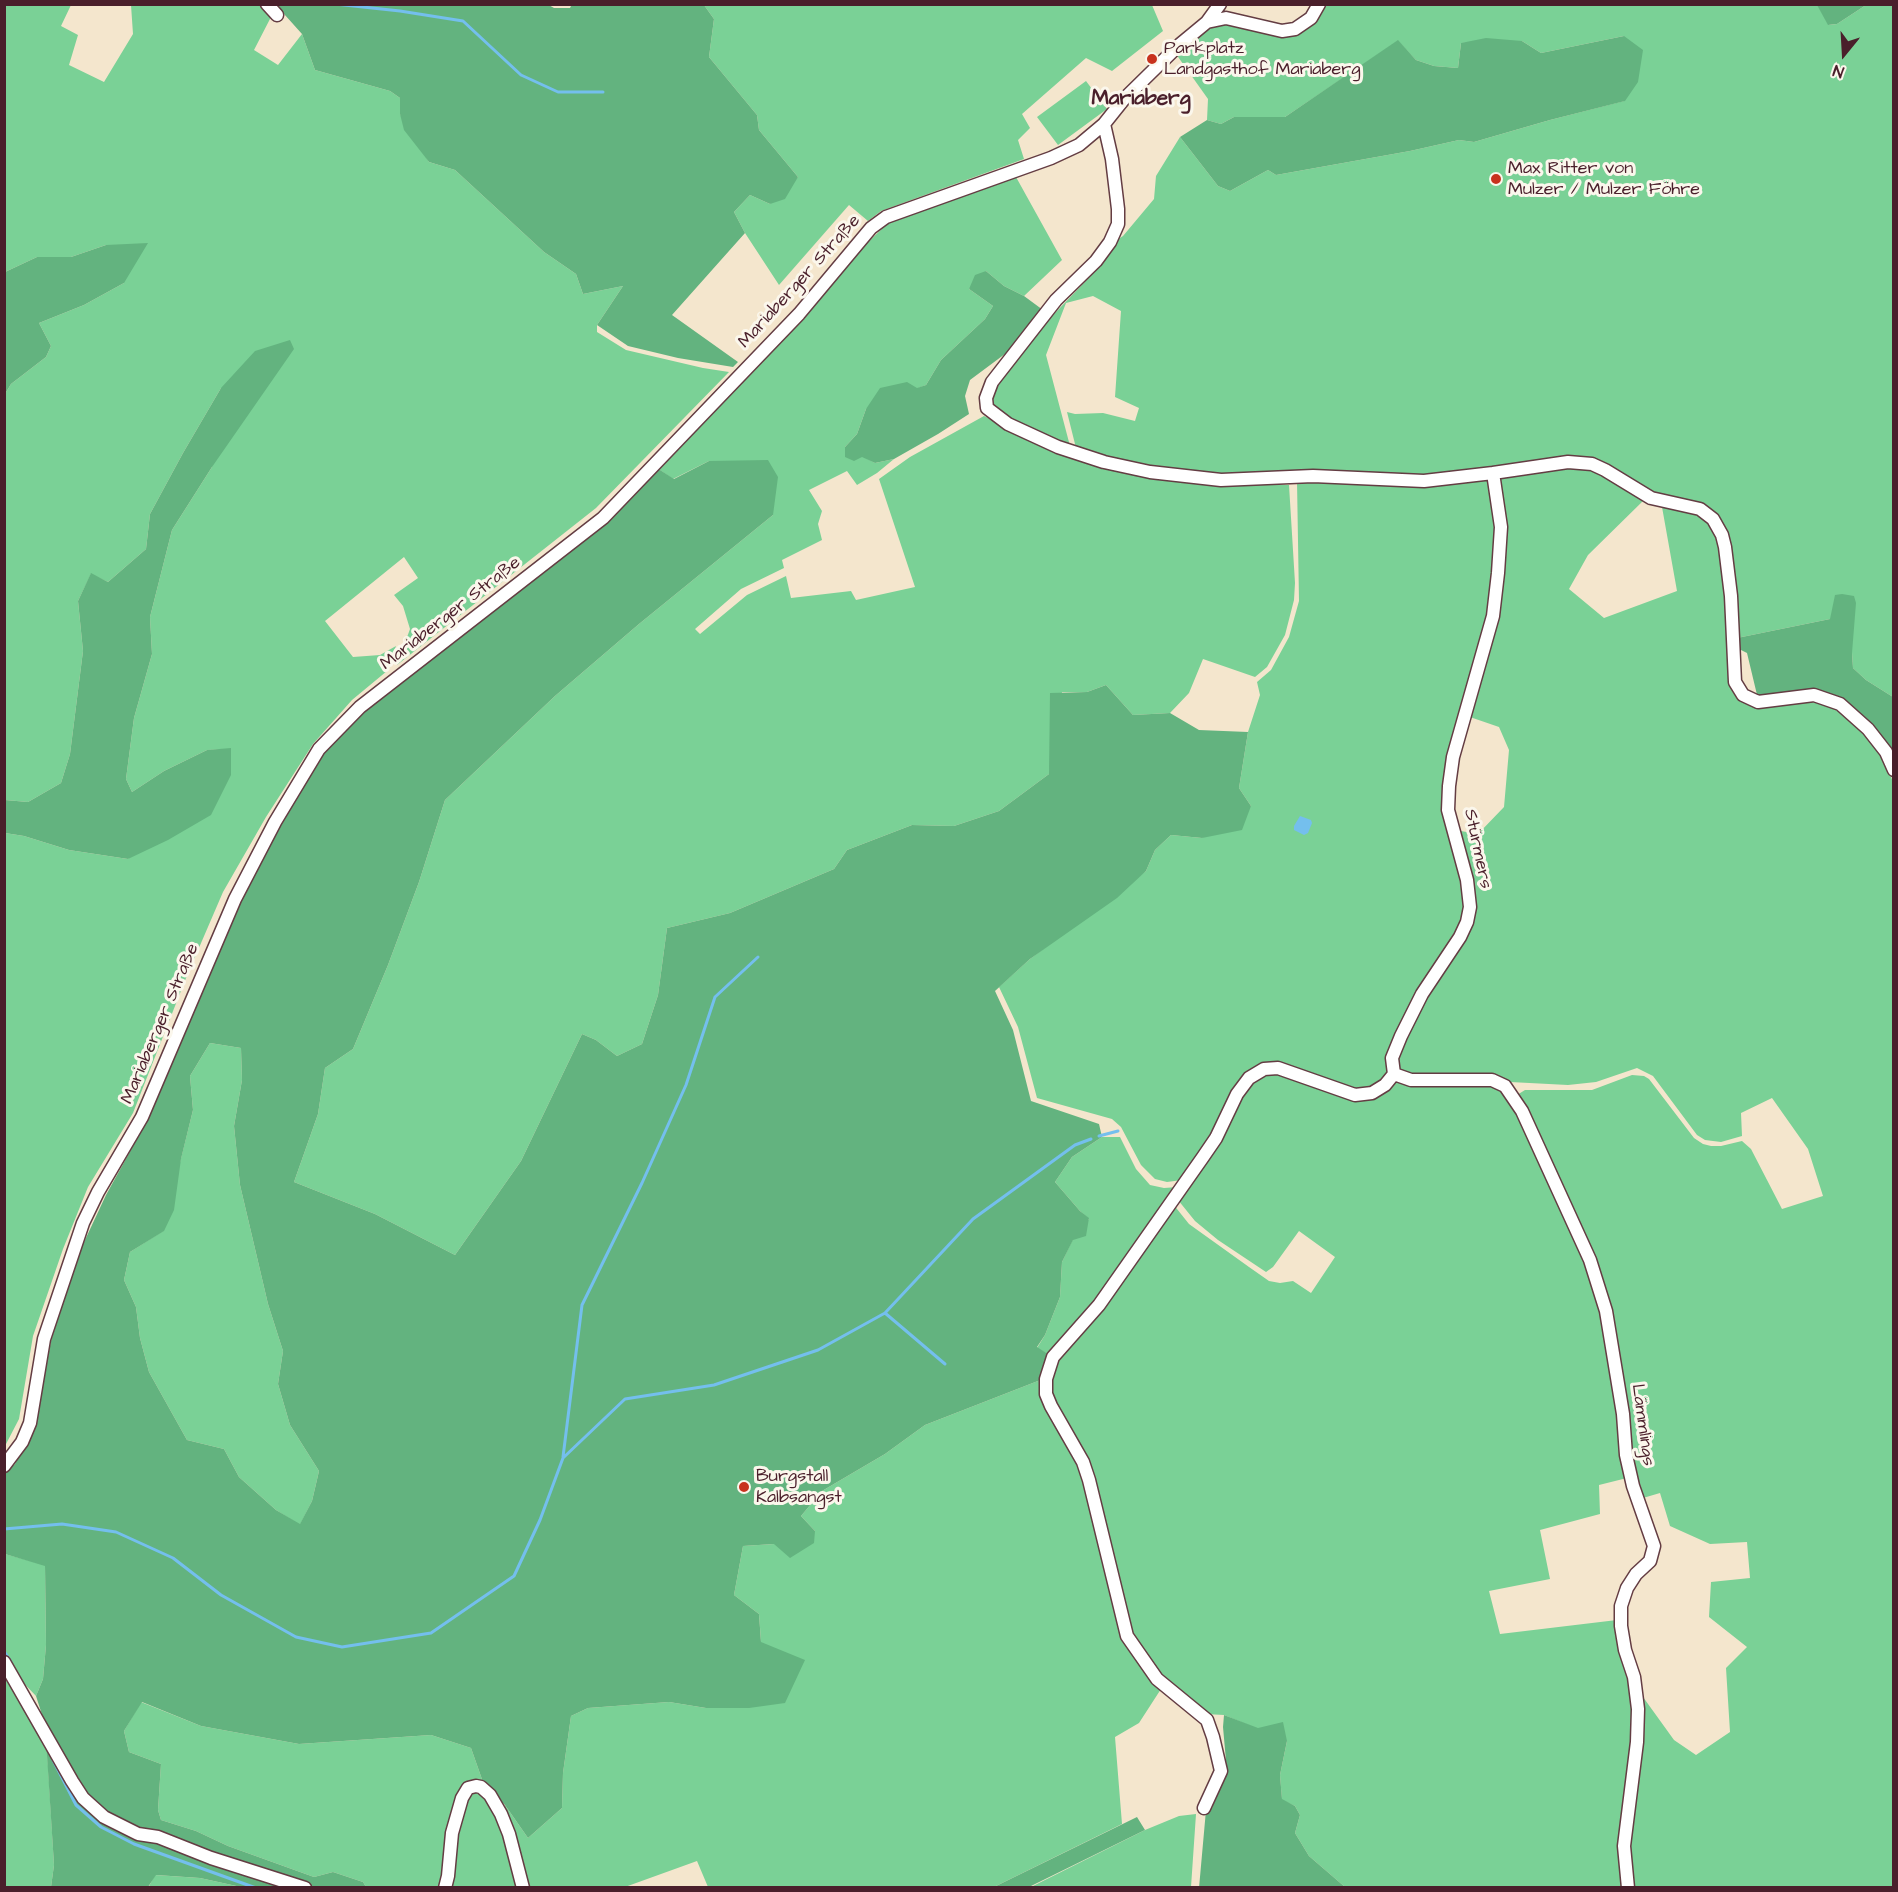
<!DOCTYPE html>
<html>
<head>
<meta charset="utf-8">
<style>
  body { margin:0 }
  #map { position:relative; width:1898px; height:1892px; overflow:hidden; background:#f4e6cd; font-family:"Architects Daughter",sans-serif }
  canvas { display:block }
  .frame { position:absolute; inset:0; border:6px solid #4a1f2b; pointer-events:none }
  .north { position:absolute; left:1814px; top:24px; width:60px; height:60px; -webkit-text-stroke:4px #fbf7ec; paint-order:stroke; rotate:198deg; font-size:16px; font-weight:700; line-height:24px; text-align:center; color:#4a1f2b }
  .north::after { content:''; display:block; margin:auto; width:21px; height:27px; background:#4a1f2b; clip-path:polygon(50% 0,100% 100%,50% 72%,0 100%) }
</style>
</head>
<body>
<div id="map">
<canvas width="1898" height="1892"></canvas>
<div class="frame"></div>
<div class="north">N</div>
</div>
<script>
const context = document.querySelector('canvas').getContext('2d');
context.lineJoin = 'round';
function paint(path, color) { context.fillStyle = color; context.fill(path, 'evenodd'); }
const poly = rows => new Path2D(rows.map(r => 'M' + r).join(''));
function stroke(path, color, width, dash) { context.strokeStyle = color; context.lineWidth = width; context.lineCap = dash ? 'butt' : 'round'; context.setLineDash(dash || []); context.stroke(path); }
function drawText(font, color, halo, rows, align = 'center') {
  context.font = font + ' "Architects Daughter",sans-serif'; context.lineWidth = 6; context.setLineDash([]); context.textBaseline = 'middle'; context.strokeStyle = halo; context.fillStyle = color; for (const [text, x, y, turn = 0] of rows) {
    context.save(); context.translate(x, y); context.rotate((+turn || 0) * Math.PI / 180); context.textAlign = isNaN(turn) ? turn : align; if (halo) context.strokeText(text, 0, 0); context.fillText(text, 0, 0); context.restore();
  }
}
paint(poly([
  [1042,4,1152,5,1163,31,1112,71,1086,58,1022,114,1030,128,1018,140,1024,159,881,211,868,221,849,205,779,285,745,233,734,212,750,195,770,204,798,177,759,130,757,115,709,57,714,19,704,5],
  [1326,4,1817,4,1829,25,1837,24,1866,5,1893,5,1893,697,1866,680,1853,668,1852,653,1830,619,1737,638,1722,525,1652,495,1593,458,1579,458,1424,476,1221,477,1151,469,1076,448,1067,412,1075,414,1103,413,1135,421,1139,408,1115,397,1121,311,1093,296,1066,303,1046,355,1070,446,1011,421,991,405,991,398,997,384,1032,337,1104,262,1117,240,1123,236,1154,199,1156,176,1180,137,1218,186,1230,191,1268,170,1276,175,1410,151,1459,140,1474,142,1550,120,1624,101,1624,36,1541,53,1522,41,1461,43,1458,68,1434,66,1416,60,1398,41,1285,117,1234,117,1221,124,1207,120,1208,99,1176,54,1211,27,1226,23,1263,32,1316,22],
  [5,5,71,5,61,26,78,35,69,65,104,82,133,34,131,5,261,5,271,17,254,50,278,65,302,34,315,70,390,91,400,98,400,114,429,162,455,170,544,252,576,274,583,294,623,286,597,325,597,332,626,350,703,368,729,372,596,508,397,665,410,629,403,606,394,595,418,578,404,557,325,621,353,657,380,655,396,646,387,671,352,700,313,744,266,817,223,892,186,978,133,1113,88,1187,63,1249,33,1336,19,1419,5,1446,5,833,24,836,69,850,128,859,231,749,207,750,164,771,132,792,126,779,134,718,152,654,150,617,172,530,212,467,221,388,183,453,150,514,146,549,108,582,91,574,78,601,83,651,70,754,61,783,28,802,5,800,5,394,11,384,46,357,51,346,39,323,84,305,124,283,106,245,71,257,37,257,5,272],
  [1086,81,1107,109,1058,145,1037,117],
  [1016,177,1062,260,1024,296,1004,286,986,271,969,289,993,306,985,319,941,360,926,385,866,409,857,434,845,447,875,463,894,459,877,473,857,485,847,471,809,490,822,511,818,524,822,540,782,560,784,568,741,589,695,629,700,634,747,595,786,576,791,598,851,591,856,600,915,587,879,479,910,457,984,416,1056,450,1221,483,1289,485,1295,583,1294,600,1285,635,1267,667,1255,677,1203,659,1189,693,1170,713,1133,715,1106,685,1087,692,1062,692,1049,774,999,811,954,826,912,825,847,850,834,869,730,913,667,928,658,995,642,1044,617,1056,596,1040,582,1034,521,1161,455,1255,375,1214,294,1182,318,1114,325,1068,353,1049,388,965,419,882,445,800,555,696,639,624,773,515,709,461,673,479,657,468,804,319,863,247,890,221],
  [1578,466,1603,473,1644,500,1588,555,1569,589,1604,618,1677,591,1662,507,1686,508,1710,521,1720,546,1739,698,1756,707,1767,708,1786,704,1811,702,1823,704,1836,710,1863,731,1882,754,1893,782,1893,1887,1630,1887,1628,1865,1643,1697,1674,1740,1696,1755,1730,1732,1726,1668,1747,1647,1709,1617,1711,1582,1750,1578,1747,1542,1710,1544,1670,1526,1660,1493,1643,1498,1637,1477,1634,1477,1609,1310,1517,1095,1525,1090,1592,1090,1632,1075,1644,1076,1649,1079,1694,1138,1703,1144,1711,1146,1721,1146,1742,1141,1751,1149,1782,1209,1823,1196,1808,1149,1772,1098,1741,1113,1742,1136,1721,1142,1705,1140,1697,1135,1653,1076,1637,1068,1596,1082,1568,1085,1433,1078,1396,1071,1395,1059,1404,1037,1470,923,1455,830,1478,834,1504,807,1509,750,1499,727,1467,716,1495,617,1500,476],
  [1491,478,1496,513,1490,616,1446,786,1464,880,1464,921,1383,1083,1365,1091,1263,1067,1182,1180,1167,1182,1155,1179,1141,1165,1121,1127,1112,1119,1037,1098,1018,1027,999,987,1030,959,1146,871,1155,850,1171,835,1202,838,1251,806,1239,788,1248,732,1260,695,1257,682,1271,670,1289,637,1299,601,1297,481],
  [210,1043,241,1048,242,1080,234,1126,240,1185,268,1304,283,1351,278,1384,290,1425,319,1471,312,1501,300,1525,276,1510,239,1477,224,1449,187,1440,149,1372,140,1338,136,1307,124,1280,130,1252,163,1231,193,1110,190,1076],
  [1278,1073,1354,1100,1399,1082,1410,1085,1433,1086,1490,1085,1501,1091,1511,1099,1587,1261,1602,1312,1627,1478,1599,1485,1600,1514,1540,1530,1550,1579,1489,1591,1500,1634,1617,1620,1635,1708,1623,1887,1345,1887,1309,1856,1295,1833,1300,1815,1295,1806,1282,1800,1280,1775,1287,1741,1224,1715,1205,1714,1165,1684,1130,1634,1103,1521,1049,1393,1055,1359,1173,1204,1189,1224,1249,1267,1269,1281,1280,1283,1293,1281,1311,1293,1335,1257,1299,1231,1273,1267,1266,1272,1218,1240,1195,1221,1178,1200,1252,1082,1265,1074],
  [1102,1137,1120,1137,1136,1169,1150,1185,1164,1188,1178,1187,1097,1304,1051,1356,1037,1348,1045,1335,1060,1297,1062,1262,1073,1239,1089,1219,1080,1211,1055,1182,1072,1157],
  [1043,1379,1080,1463,1125,1637,1161,1689,1139,1723,1115,1737,1122,1824,994,1887,708,1887,697,1861,625,1887,527,1888,504,1813,505,1805,528,1838,562,1808,563,1773,571,1716,588,1708,669,1702,706,1708,749,1708,761,1641,759,1614,734,1595,743,1546,774,1544,815,1531,801,1516,822,1491,885,1454,925,1425],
  [5,1554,45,1565,46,1645,43,1679,36,1696,15,1674,5,1652],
  [4,1670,25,1703,47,1750,54,1865,51,1887,5,1887],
  [141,1702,201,1726,299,1744,431,1735,471,1748,484,1785,470,1784,443,1887,366,1887,363,1882,333,1872,314,1877,228,1846,196,1831,161,1820,158,1810,161,1764,129,1752,124,1731],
  [476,1788,494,1805,520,1887,447,1888,452,1853,465,1799],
  [1196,1814,1191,1887,1029,1888,1145,1830,1179,1816],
  [155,1875,200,1878,241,1887,148,1888]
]), '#7ad196');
paint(poly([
  [547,4,554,8,570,8,572,4,704,5,714,19,709,57,757,115,759,130,798,177,785,199,770,204,750,195,734,212,745,233,672,315,738,362,733,367,678,358,628,346,597,325,623,286,583,294,576,274,544,252,455,170,429,162,404,130,400,114,400,98,390,91,315,70,302,34,276,5],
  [1817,5,1866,5,1837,24,1828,25],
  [1624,36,1643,50,1638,82,1625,101,1550,120,1474,142,1459,140,1410,151,1276,175,1268,170,1230,191,1218,186,1180,137,1207,120,1221,124,1234,117,1285,117,1398,40,1416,60,1434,66,1458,68,1461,43,1486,38,1522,41,1541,53],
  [148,243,124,283,84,305,39,323,51,346,46,357,11,384,5,394,5,272,37,257,71,257,106,245],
  [986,271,1004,286,1024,296,1043,310,1017,345,970,380,965,396,969,414,938,434,894,459,875,463,862,457,854,461,845,457,845,447,857,434,866,409,880,388,907,382,917,388,926,385,941,360,985,319,993,306,969,289,975,275],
  [290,340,294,349,212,467,172,530,150,617,152,654,134,718,126,779,132,792,164,771,207,750,231,748,231,775,211,815,168,840,128,859,69,850,24,836,5,833,5,800,28,802,61,783,70,754,83,651,78,601,91,573,108,582,146,549,150,514,183,453,221,388,255,351],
  [768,460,778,477,773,515,639,624,555,696,445,800,419,882,388,965,353,1049,325,1068,318,1114,294,1182,375,1214,455,1255,521,1161,582,1034,596,1040,617,1056,642,1044,658,995,667,928,730,913,834,869,847,850,912,825,954,826,999,811,1049,774,1050,693,1087,692,1106,685,1133,715,1170,713,1199,730,1248,732,1239,788,1251,806,1242,830,1202,838,1171,835,1155,850,1146,871,1117,898,1030,959,995,991,1013,1030,1031,1101,1099,1124,1102,1137,1072,1157,1055,1182,1080,1211,1089,1218,1086,1236,1073,1240,1062,1262,1060,1297,1045,1335,1037,1347,1051,1356,1043,1379,925,1425,885,1454,822,1491,801,1516,815,1531,814,1543,790,1558,774,1544,743,1546,734,1595,759,1614,761,1642,805,1660,785,1703,749,1708,706,1708,669,1702,588,1708,571,1716,563,1773,562,1808,528,1838,505,1805,484,1785,471,1748,431,1735,299,1744,201,1726,142,1702,124,1731,129,1752,161,1764,158,1810,161,1820,196,1831,228,1846,314,1877,333,1872,363,1882,366,1887,241,1887,200,1878,156,1875,148,1887,51,1887,54,1865,45,1724,36,1696,43,1679,46,1645,45,1566,5,1554,4,1473,15,1464,35,1424,51,1341,78,1255,106,1195,148,1119,203,984,241,900,280,825,323,752,359,712,607,523,657,468,674,479,709,461],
  [210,1043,241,1048,242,1080,234,1126,240,1185,268,1304,283,1351,278,1384,290,1425,319,1471,312,1501,300,1524,276,1510,239,1477,224,1449,187,1440,149,1372,140,1338,136,1307,124,1280,130,1252,164,1231,174,1210,181,1159,193,1110,190,1076],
  [1842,594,1854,596,1856,603,1852,653,1853,668,1866,680,1893,697,1893,759,1843,700,1758,699,1747,653,1739,649,1737,638,1830,619,1835,595],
  [1224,1715,1258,1728,1283,1722,1287,1741,1280,1775,1282,1799,1295,1806,1300,1815,1295,1833,1309,1856,1345,1887,1199,1888,1206,1810,1212,1808,1227,1772,1223,1727],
  [1137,1817,1145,1830,1029,1887,994,1887]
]), '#63b37f');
paint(poly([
  [1300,816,1311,820,1312,823,1308,833,1304,835,1294,830,1294,826]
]), '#74bfed');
stroke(poly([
  [335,4,400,11,463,21,521,75,558,92,603,92],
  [1099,1136,1118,1131],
  [885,1313,945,1364],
  [563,1457,582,1305,642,1183,686,1085,715,997,758,957],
  [4,1529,62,1524,116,1532,173,1558,221,1595,296,1637,342,1647,431,1633,514,1576,540,1520,563,1458,625,1399,714,1385,818,1350,885,1313,973,1219,1075,1145,1091,1139],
  [4,1651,11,1662],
  [53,1760,76,1805,101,1827,134,1844,256,1888]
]), '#74bfed', 3);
const minor = poly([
  [267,4,277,15],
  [1207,22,1220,4],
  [1104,124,1112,159,1118,209,1118,224,1110,242,1096,261,1056,300,992,382,986,398,987,408,1008,424,1058,447,1104,462,1150,472,1221,480,1313,476,1424,481,1493,473,1568,462,1592,464,1605,470,1651,498,1700,509,1713,519,1722,535,1725,547,1731,596,1735,682,1743,695,1758,702,1814,695,1840,704,1868,729,1886,752,1894,770],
  [1394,1074,1411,1080,1492,1080,1505,1086,1522,1111,1590,1260,1606,1311,1623,1414,1626,1455,1633,1486,1654,1546,1650,1561,1636,1574,1627,1588,1621,1606,1621,1626,1625,1650,1634,1677,1638,1709,1637,1742,1624,1846,1628,1888],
  [1394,1074,1392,1058,1401,1036,1422,994,1460,937,1467,922,1470,907,1467,880,1448,810,1449,786,1453,757,1493,616,1498,573,1501,527,1493,473],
  [4,1466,22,1442,30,1423,44,1339,83,1223,98,1192,142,1117,235,899,275,822,319,749,360,707,603,518,799,314,871,228,886,217,1051,158,1079,145,1104,124,1124,99,1178,46,1207,22,1226,18,1282,31,1295,29,1311,18,1319,4],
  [4,1662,72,1781,83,1798,104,1817,138,1834,158,1837,211,1858,305,1888],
  [1204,1808,1221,1771,1213,1737,1207,1720,1157,1679,1127,1636,1089,1480,1083,1462,1051,1406,1046,1394,1046,1379,1053,1357,1099,1305,1203,1157,1216,1138,1237,1094,1249,1078,1264,1069,1278,1068,1355,1095,1372,1093,1385,1085,1394,1074],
  [445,1888,448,1876,452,1833,462,1798,468,1788,476,1786,481,1787,490,1795,501,1814,509,1834,523,1888]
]);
stroke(minor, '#643d43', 15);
stroke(minor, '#fff', 12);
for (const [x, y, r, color] of [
  [1152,59,6,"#c8321e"],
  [1496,179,6,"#c8321e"],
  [744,1487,6,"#c8321e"]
]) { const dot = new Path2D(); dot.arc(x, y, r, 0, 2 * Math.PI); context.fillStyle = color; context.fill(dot); stroke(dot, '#fbf7ec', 2); }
drawText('18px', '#4a1f2b', '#fbf7ec', [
  ["Parkplatz",1164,49],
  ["Landgasthof Mariaberg",1164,70],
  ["Max Ritter von",1508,169],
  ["Mulzer / Mulzer Föhre",1508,190],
  ["Burgstall",756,1477],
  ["Kalbsangst",756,1498]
], 'left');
drawText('18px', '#4a1f2b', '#fbf7ec', [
  ["Mariaberger Straße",800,282,-48],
  ["Mariaberger Straße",451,614,-38],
  ["Stürmers",1477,849,78],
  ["Mariaberger Straße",161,1024,-67],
  ["Lämmlings",1642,1425,82]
]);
drawText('bold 21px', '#4a1f2b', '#fbf7ec', [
  ["Mariaberg",1141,100]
]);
</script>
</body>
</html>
